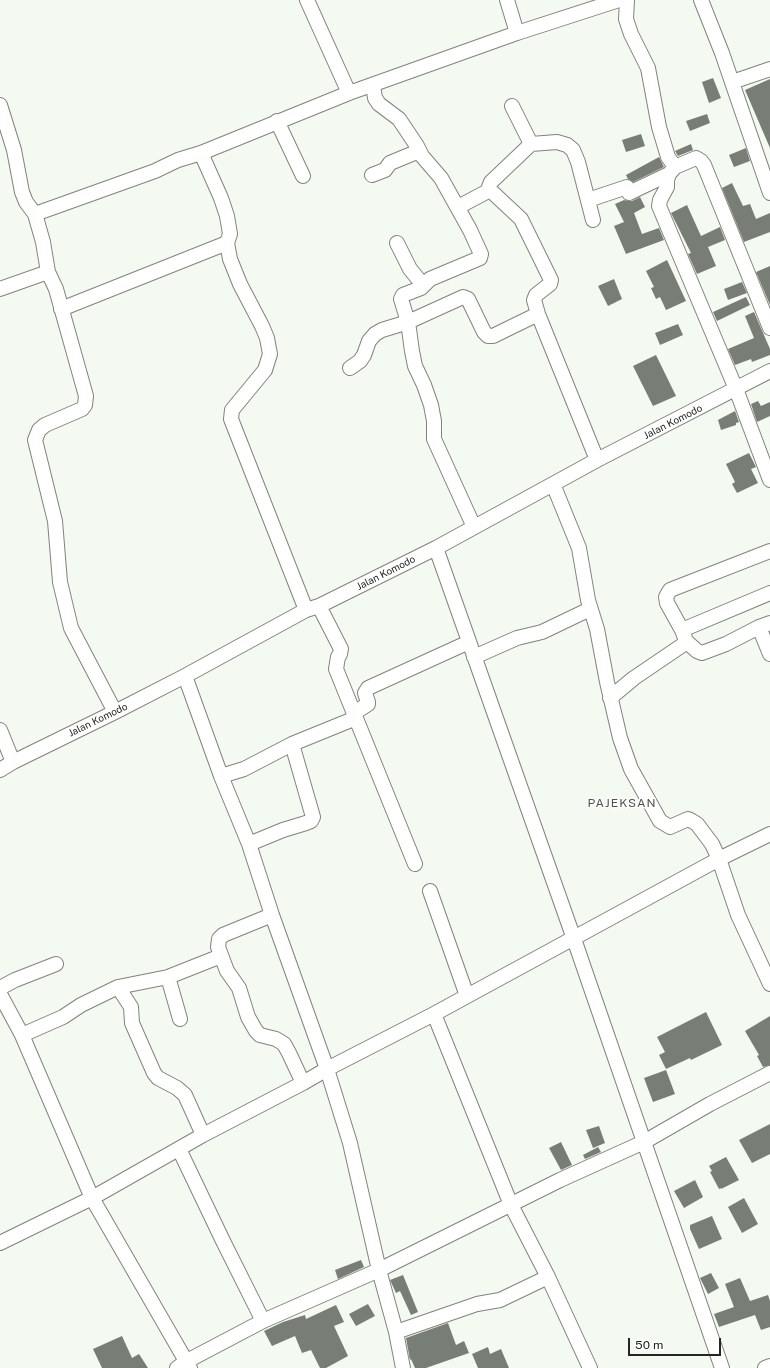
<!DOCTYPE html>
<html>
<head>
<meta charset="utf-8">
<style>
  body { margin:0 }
  #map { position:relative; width:770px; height:1368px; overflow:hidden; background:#f4faf1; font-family:"Public Sans",sans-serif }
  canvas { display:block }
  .scale { position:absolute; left:628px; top:1338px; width:93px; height:18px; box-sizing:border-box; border:2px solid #232622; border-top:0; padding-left:5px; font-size:12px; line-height:14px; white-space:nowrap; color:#232622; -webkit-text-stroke:3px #fff; paint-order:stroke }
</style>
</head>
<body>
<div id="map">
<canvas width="770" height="1368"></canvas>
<div class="scale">50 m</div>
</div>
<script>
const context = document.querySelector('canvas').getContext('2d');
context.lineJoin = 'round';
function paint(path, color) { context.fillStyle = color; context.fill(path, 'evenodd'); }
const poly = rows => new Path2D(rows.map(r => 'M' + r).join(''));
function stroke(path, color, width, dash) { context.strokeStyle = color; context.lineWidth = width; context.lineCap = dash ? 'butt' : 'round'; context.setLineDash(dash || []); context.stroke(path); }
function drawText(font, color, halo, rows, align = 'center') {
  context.font = font + ' "Public Sans",sans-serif'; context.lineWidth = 3; context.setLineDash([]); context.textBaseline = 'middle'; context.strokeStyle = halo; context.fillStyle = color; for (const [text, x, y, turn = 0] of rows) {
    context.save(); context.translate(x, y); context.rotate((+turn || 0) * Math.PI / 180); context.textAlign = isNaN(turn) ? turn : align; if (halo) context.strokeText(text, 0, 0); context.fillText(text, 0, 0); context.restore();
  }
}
paint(poly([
  [713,78,721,98,709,103,702,82],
  [770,79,770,148,745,90],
  [707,114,710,123,690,131,686,121],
  [641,134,645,146,626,152,622,140],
  [691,144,693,150,678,156,675,151],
  [746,148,750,161,734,167,729,155],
  [659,157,664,167,633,182,628,179,626,175],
  [732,183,743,206,750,204,756,219,770,213,770,232,744,242,722,188],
  [640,197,645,207,634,213,642,234,659,228,664,240,626,254,614,226,624,222,615,204,624,200,628,201,632,201],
  [687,205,701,236,720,227,725,240,708,247,716,266,697,274,688,254,691,253,671,213],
  [667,260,686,301,666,310,660,297,656,299,651,288,654,287,646,271],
  [770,266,770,305,756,272],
  [614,279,622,299,608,306,598,286],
  [742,282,747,293,728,300,724,289],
  [746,297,750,305,717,321,713,312],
  [754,312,770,349,770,355,752,362,751,359,735,365,728,349,754,338,745,316],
  [678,324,683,335,660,345,655,333],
  [656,355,676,396,653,406,633,366],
  [758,401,761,406,770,402,770,416,757,422,751,404],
  [735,411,739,422,736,423,736,425,721,430,718,420],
  [749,453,756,467,751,469,758,483,737,493,732,484,735,482,726,464],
  [706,1012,722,1045,691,1060,690,1058,666,1069,659,1055,665,1052,657,1037],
  [770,1016,770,1065,763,1067,757,1056,759,1055,745,1031],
  [666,1070,675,1094,653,1102,644,1078],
  [770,1124,770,1154,752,1163,739,1140],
  [599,1126,605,1143,593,1148,586,1130],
  [561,1142,572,1165,561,1170,549,1148],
  [598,1147,601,1152,585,1159,583,1155],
  [726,1157,739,1180,721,1189,721,1188,719,1189,710,1172,712,1171,709,1166],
  [695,1180,703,1197,684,1208,674,1191],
  [744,1198,758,1224,742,1233,728,1207],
  [712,1216,722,1239,699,1249,690,1229,690,1225],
  [361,1260,364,1267,338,1279,335,1270],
  [711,1273,719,1288,708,1294,700,1278],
  [403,1275,418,1312,411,1315,400,1291,396,1293,390,1280],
  [740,1278,750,1301,768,1295,770,1301,770,1327,761,1330,755,1315,719,1327,714,1314,734,1307,725,1284],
  [368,1304,375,1316,356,1326,349,1314],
  [336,1305,344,1322,334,1326,348,1356,326,1368,320,1368,311,1350,302,1353,295,1336,272,1346,264,1331,283,1322,305,1315,306,1319],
  [448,1323,456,1345,464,1341,469,1353,426,1368,415,1368,411,1359,410,1360,406,1338],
  [122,1336,132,1358,139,1354,148,1368,102,1368,93,1349],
  [488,1347,490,1354,501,1349,509,1368,478,1368,472,1354]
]), '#787e76');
const street = poly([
  [307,0,349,93],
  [507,0,517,33],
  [627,0,626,19,631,34,648,68,659,127,668,157,675,167,669,174,667,180,667,187,660,200,659,206,736,389,770,480],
  [701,0,722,53,770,193],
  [732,82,770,69],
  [373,85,375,98,379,104,399,119,417,146,422,156,441,178,470,230,481,254,480,258,430,279,421,288,403,295,401,299,408,322,412,351,415,366,424,385,431,405,434,421,434,439,474,527],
  [0,105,14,150,22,192,26,202,35,214,43,242,48,272,56,289,86,396,85,405,82,409,45,425,39,430,35,440,55,521,60,582,71,628,115,712],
  [512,106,531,144],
  [277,121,303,176],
  [201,153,221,198,227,216,230,234,227,243,230,259,240,284,262,326,267,338,270,354,265,370,232,410,231,419,306,610],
  [675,167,696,158,701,161,704,165,770,328],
  [372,175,385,170,390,163,419,151],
  [588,200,627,187,629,193,669,174],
  [458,207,490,190],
  [35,214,155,171,178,160,201,153,349,93,517,33,619,0],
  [593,220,578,162,573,150,567,145,557,142,531,144,491,182,489,187,490,190,521,219,551,280,550,284,536,295,534,300,538,314,597,460],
  [397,243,410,269,419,280,425,284],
  [0,289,48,272],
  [61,309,227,243],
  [350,368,360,361,364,355,369,341,375,334,382,330,408,322,463,297,468,299,484,332,488,336,493,336,538,314],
  [553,484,579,548,588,600,597,629,607,682,620,738,631,769,660,821,670,827,688,819,692,821,697,824,712,844,719,859,738,915,770,984],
  [436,548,574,939,722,1368],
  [319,606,341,649,340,654,338,657,336,669,415,864],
  [759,627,770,654],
  [682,630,667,603,666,597,670,590,770,551],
  [685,638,682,630,770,593],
  [474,657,517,638,542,632,590,609],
  [185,676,221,776,249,844,272,915,327,1069,350,1143,379,1270,396,1332,403,1368],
  [610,698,634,678,687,642,697,651,702,653,726,644,759,627,770,623],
  [354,713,368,704,368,702,365,693,368,688,469,642],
  [0,730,13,762],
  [292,744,356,718],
  [0,770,13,762,115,712,185,676,306,610,319,606,436,548,597,460,770,371],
  [221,776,244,769,292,744,313,817,311,821,306,823,283,830,249,844],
  [430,891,467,996],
  [272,915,223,935,219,939,218,947,227,971,239,988,248,1017,256,1031,260,1035,276,1039,284,1044,289,1053,303,1083],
  [168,977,180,1019],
  [118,987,131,1007,132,1023,154,1073,158,1078,177,1088,185,1095,203,1135],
  [0,988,15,980,56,964],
  [0,994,22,1035,92,1198,190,1368],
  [434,1014,511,1205,548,1277,590,1368],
  [22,1035,63,1017,81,1005,118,987,168,977,221,956],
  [179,1149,223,1241,263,1321],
  [0,1243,92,1198,203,1135,303,1083,327,1069,434,1014,719,859,770,834],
  [396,1332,477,1304,500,1300,548,1277],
  [177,1368,187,1361,263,1321,379,1270,560,1180,644,1142,710,1104,770,1073],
  [765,1368,770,1366]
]);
stroke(street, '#7f847c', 16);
stroke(street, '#fff', 14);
drawText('10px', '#232622', '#fff', [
  ["Jalan Komodo",673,422,-27],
  ["Jalan Komodo",386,573,-27],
  ["Jalan Komodo",98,720,-26]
]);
context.letterSpacing = '1px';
drawText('12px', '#4f544d', '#fff', [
  ["PAJEKSAN",622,803]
]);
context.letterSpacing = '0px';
</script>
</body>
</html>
